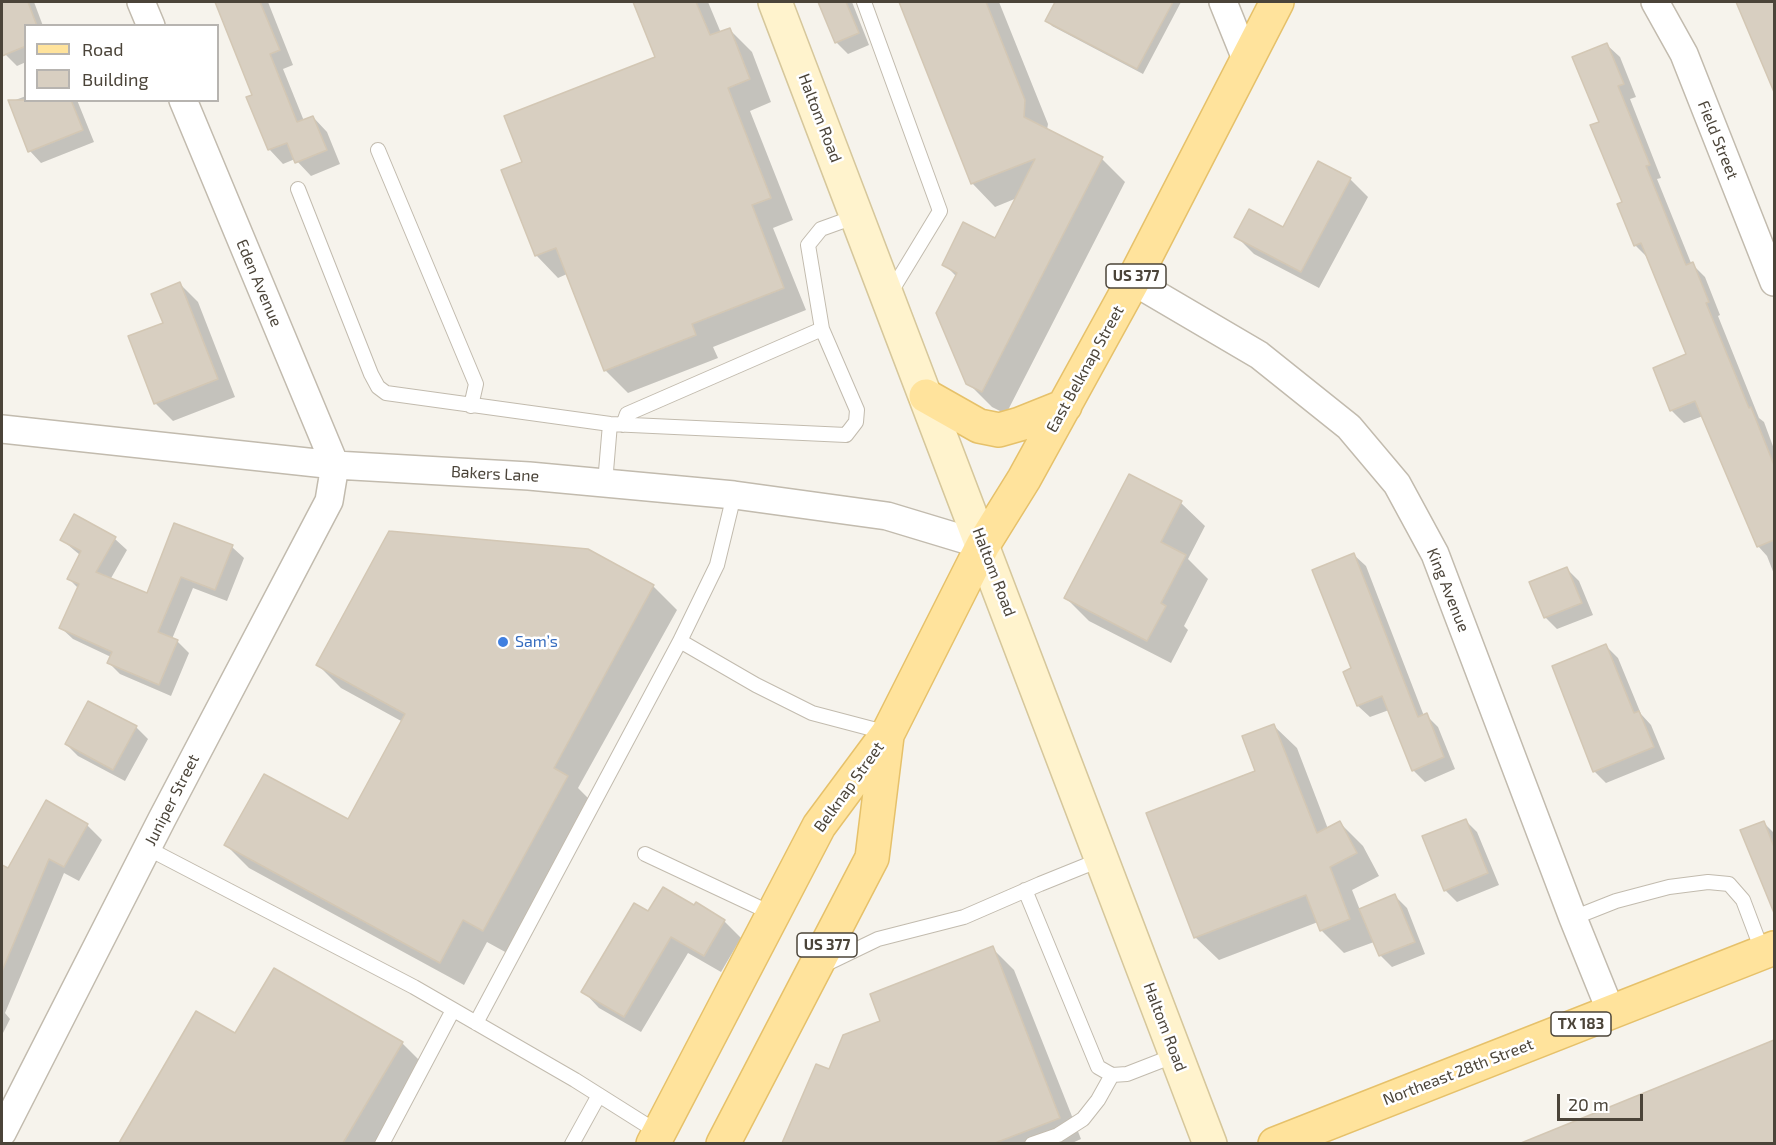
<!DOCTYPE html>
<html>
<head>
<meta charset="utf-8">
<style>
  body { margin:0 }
  #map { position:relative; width:1776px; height:1145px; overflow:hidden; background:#f6f3ec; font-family:"Exo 2",sans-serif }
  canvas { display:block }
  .frame { position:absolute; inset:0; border:3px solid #4b4439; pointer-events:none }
  .legend { position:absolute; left:24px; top:24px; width:195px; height:78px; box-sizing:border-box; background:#fff; border:2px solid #b7b4b0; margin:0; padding:8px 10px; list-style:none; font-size:18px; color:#4b4439 }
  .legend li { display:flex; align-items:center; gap:12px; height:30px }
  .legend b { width:30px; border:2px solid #b7b4b0 }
  .scale { position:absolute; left:1557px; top:1094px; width:86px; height:27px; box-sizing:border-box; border:3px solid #4b4439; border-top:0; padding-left:8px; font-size:18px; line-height:21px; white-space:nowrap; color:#4b4439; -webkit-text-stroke:4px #fff; paint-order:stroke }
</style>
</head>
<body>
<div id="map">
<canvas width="1776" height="1145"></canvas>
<div class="frame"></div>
<ul class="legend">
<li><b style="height:8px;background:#ffe39c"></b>Road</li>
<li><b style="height:16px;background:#d8cfc1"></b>Building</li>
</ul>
<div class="scale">20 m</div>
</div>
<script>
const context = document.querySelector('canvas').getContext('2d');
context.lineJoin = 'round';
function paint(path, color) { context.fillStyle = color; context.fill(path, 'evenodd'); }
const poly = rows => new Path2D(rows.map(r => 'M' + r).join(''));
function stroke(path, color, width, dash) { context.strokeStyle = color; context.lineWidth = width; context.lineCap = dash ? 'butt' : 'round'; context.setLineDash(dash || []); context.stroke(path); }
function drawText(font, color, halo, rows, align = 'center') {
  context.font = font + ' "Exo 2",sans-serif'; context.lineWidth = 5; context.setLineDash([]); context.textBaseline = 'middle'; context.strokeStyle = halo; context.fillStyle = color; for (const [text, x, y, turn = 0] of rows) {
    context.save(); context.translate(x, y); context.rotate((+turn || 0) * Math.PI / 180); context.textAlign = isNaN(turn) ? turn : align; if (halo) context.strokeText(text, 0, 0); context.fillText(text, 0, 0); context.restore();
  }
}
paint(poly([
  [2,2,34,2,43,26,26,26,26,62,17,66,5,54,2,45],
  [216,2,268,2,293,65,283,69,304,121,313,117,327,132,340,164,311,176,295,159,283,164,269,149,254,96],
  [634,2,708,2,721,33,729,29,752,52,771,102,750,111,793,220,773,228,806,310,713,347,718,358,628,393,605,370,567,274,558,278,536,255,524,163,657,58],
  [820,2,852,2,869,45,848,54,836,42],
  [901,2,999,2,1048,124,1047,130,1102,159,1125,182,1006,414,992,407,968,383,957,277,944,264,995,240,1017,198,995,207,972,183],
  [1056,2,1181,2,1143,74,1052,26,1047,20],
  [1737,2,1774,2,1774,92],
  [1607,45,1620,57,1636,97,1630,99,1661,178,1657,179,1691,263,1705,277,1720,315,1718,316,1759,418,1764,422,1774,449,1774,574,1767,556,1758,546,1703,416,1684,423,1671,410,1688,355,1649,259,1635,245,1600,122],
  [26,96,26,100,77,100,94,142,41,163,30,151,10,102],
  [1350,179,1368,197,1319,288,1254,254,1236,236,1284,229],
  [180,284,198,302,235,397,173,421,155,403,165,324],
  [1129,476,1181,503,1205,526,1188,559,1208,579,1184,626,1188,630,1171,663,1089,621,1066,598],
  [115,539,127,550,110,580,148,595,232,547,244,558,227,601,193,588,172,639,177,641,189,653,171,696,120,674,109,663,111,657,73,639,61,628,79,589,69,579,80,555,62,540],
  [1354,555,1366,566,1424,716,1426,715,1438,727,1455,769,1425,782,1413,770,1389,710,1370,717,1358,706,1352,669],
  [1567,569,1579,581,1593,615,1557,629,1545,617],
  [653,586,677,610,578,788,591,801,507,953,487,942,464,985,249,868,226,845,348,821,403,722,341,688,318,665],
  [1606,646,1618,658,1641,714,1651,725,1665,759,1606,783,1594,771],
  [1274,726,1297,748,1328,829,1340,823,1363,846,1379,876,1352,890,1360,910,1395,896,1407,908,1425,954,1392,967,1380,955,1374,942,1344,953,1321,930,1318,922,1219,960,1196,938,1148,814,1257,772],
  [136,727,148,739,125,781,78,756,66,744],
  [46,802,87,825,102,840,79,881,64,873,5,1013,10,1019,2,1035,2,867,8,870],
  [1465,820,1477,832,1499,885,1457,902,1445,890],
  [1763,822,1774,833,1774,887,1772,888],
  [696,904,724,921,741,938,721,972,688,953,641,1032,599,1008,583,991,649,913,695,907],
  [992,948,1014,970,1081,1139,1070,1144,784,1144,817,1066,830,1071,882,1022],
  [196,1013,236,1035,402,1043,425,1066,380,1144,120,1144],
  [1774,1042,1774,1144,1534,1144,1558,1134,1556,1130]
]), '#0003');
const building = poly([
  [2,2,28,2,37,26,26,26,26,46,2,56,2,2],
  [215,2,260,2,280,50,270,54,297,122,313,116,327,150,295,163,287,143,268,150,246,97,252,95,215,2],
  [633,2,696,2,710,35,730,28,750,79,728,88,771,198,752,205,784,288,692,324,696,335,604,371,556,248,535,256,501,170,522,162,504,116,655,57,633,2],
  [818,2,846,2,859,33,835,43,818,2],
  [899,2,986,2,1025,100,1024,117,1103,157,982,392,966,384,936,313,957,273,942,265,963,222,995,238,1035,159,971,184,899,2],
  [1055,2,1173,2,1137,69,1045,21,1055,2],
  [1736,2,1774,2,1774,92,1736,2],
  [1607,43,1624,84,1618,86,1650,165,1646,166,1686,265,1693,262,1709,302,1706,303,1749,408,1751,407,1774,465,1774,540,1757,547,1695,401,1670,411,1653,368,1686,354,1641,243,1634,246,1617,204,1622,202,1590,125,1599,122,1572,57,1607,43],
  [8,100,71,100,83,130,28,152,8,100],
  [1318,161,1351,178,1301,272,1234,237,1249,209,1283,227,1318,161],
  [180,282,218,379,154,404,128,336,163,323,151,294,180,282],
  [1129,474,1182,501,1161,542,1186,555,1161,603,1166,606,1147,641,1064,598,1129,474],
  [74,514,116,537,96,572,147,593,174,523,233,545,215,590,181,577,158,632,178,640,159,685,107,663,112,652,59,628,79,584,67,579,81,551,60,540,74,514],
  [389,531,588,549,654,585,554,768,568,776,483,931,463,920,440,963,224,845,264,774,348,819,405,714,316,665,389,531],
  [1354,553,1418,717,1427,713,1444,757,1412,771,1382,696,1357,706,1343,672,1351,668,1312,570,1354,553],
  [1567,567,1582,603,1544,618,1529,582,1567,567],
  [1606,644,1634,713,1639,711,1654,747,1593,772,1552,666,1606,644],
  [88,701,137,726,113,770,65,744,88,701],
  [1274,724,1317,833,1340,821,1357,853,1330,867,1350,919,1320,931,1306,895,1194,938,1146,813,1255,771,1242,736,1274,724],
  [46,800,88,824,64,867,49,859,2,971,2,865,8,868,46,800],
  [1466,819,1488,873,1444,891,1422,836,1466,819],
  [1764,821,1774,847,1774,913,1740,830,1764,821],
  [663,887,694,905,696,902,725,920,704,956,671,937,624,1017,581,992,634,903,648,911,663,887],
  [1395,894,1415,942,1379,956,1359,909,1395,894],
  [993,946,1060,1118,995,1143,782,1143,816,1064,829,1069,843,1035,880,1021,870,994,993,946],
  [274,968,403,1042,343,1143,119,1143,196,1011,235,1033,274,968],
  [1774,1040,1774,1143,1521,1143,1774,1040]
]);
paint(building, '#d8cfc1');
stroke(building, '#d3c7b4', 1.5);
const lane = poly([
  [864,2,940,211,889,295],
  [378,150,476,384,471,406],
  [298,189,371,374,378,387,386,393,610,424,846,435,856,422,857,410,822,329],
  [623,425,627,414,822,329,808,245,821,229,857,216],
  [605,483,610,424],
  [680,641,717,565,734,495],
  [147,848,414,987,575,1080,659,1133],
  [645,854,773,914],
  [1025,890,1098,1067,1112,1075,1127,1074,1176,1055],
  [1573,918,1616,901,1669,887,1708,882,1729,884,1743,900,1763,953],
  [822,966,878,939,964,917,1040,884,1102,859],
  [476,1023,680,641,756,685,812,713,888,733],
  [382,1144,453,1010],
  [572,1144,599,1095],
  [1032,1144,1058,1135,1083,1119,1098,1100,1112,1075]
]);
const street = poly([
  [141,2,151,26],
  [1223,2,1246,59],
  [1655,2,1684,54,1774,282],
  [1133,281,1259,355,1349,427,1397,484,1435,554,1573,918,1611,1012],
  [2,429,335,465,529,476,734,495,887,516,983,545],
  [2,1133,162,819,329,501,335,465,183,100]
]);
const secondary = poly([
  [775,2,1210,1144]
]);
const primary = poly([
  [926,396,979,426,999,430,1020,424,1065,406],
  [653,1144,819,826,888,733,983,545,1024,479,1133,281,1277,2],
  [723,1144,872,858,887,736],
  [1275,1144,1774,948]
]);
stroke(lane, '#c2bbae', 16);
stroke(street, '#c2bbae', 30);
stroke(secondary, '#d6c79b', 36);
stroke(primary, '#e6c16a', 36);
stroke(lane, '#fff', 14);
stroke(street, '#fff', 27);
stroke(secondary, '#fff3cd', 33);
stroke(primary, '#ffe39c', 33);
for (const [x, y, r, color] of [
  [503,642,6,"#3f7fe0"]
]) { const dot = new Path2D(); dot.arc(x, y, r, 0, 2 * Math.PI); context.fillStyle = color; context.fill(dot); stroke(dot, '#fff', 2); }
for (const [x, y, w] of [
  [1136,276,60],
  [827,945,60],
  [1581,1024,60]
]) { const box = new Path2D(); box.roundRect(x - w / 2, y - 12, w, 24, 4.5); context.fillStyle = '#fff'; context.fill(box); stroke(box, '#4b4439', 1.5); }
drawText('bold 15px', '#4b4439', null, [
  ["US 377",1136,276],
  ["US 377",827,945],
  ["TX 183",1581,1024]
]);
drawText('16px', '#4b4439', '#fff', [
  ["Haltom Road",820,118,69],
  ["Field Street",1718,140,68],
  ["Eden Avenue",259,283,67],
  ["East Belknap Street",1085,369,-61],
  ["Bakers Lane",495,474,3],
  ["Haltom Road",994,572,69],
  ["King Avenue",1448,590,68],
  ["Belknap Street",849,787,-54],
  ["Juniper Street",172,800,-63],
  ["Haltom Road",1165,1027,69],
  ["Northeast 28th Street",1458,1072,-21]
]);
drawText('16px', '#366cbe', '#fff', [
  ["Sam’s",515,642]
], 'left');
</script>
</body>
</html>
